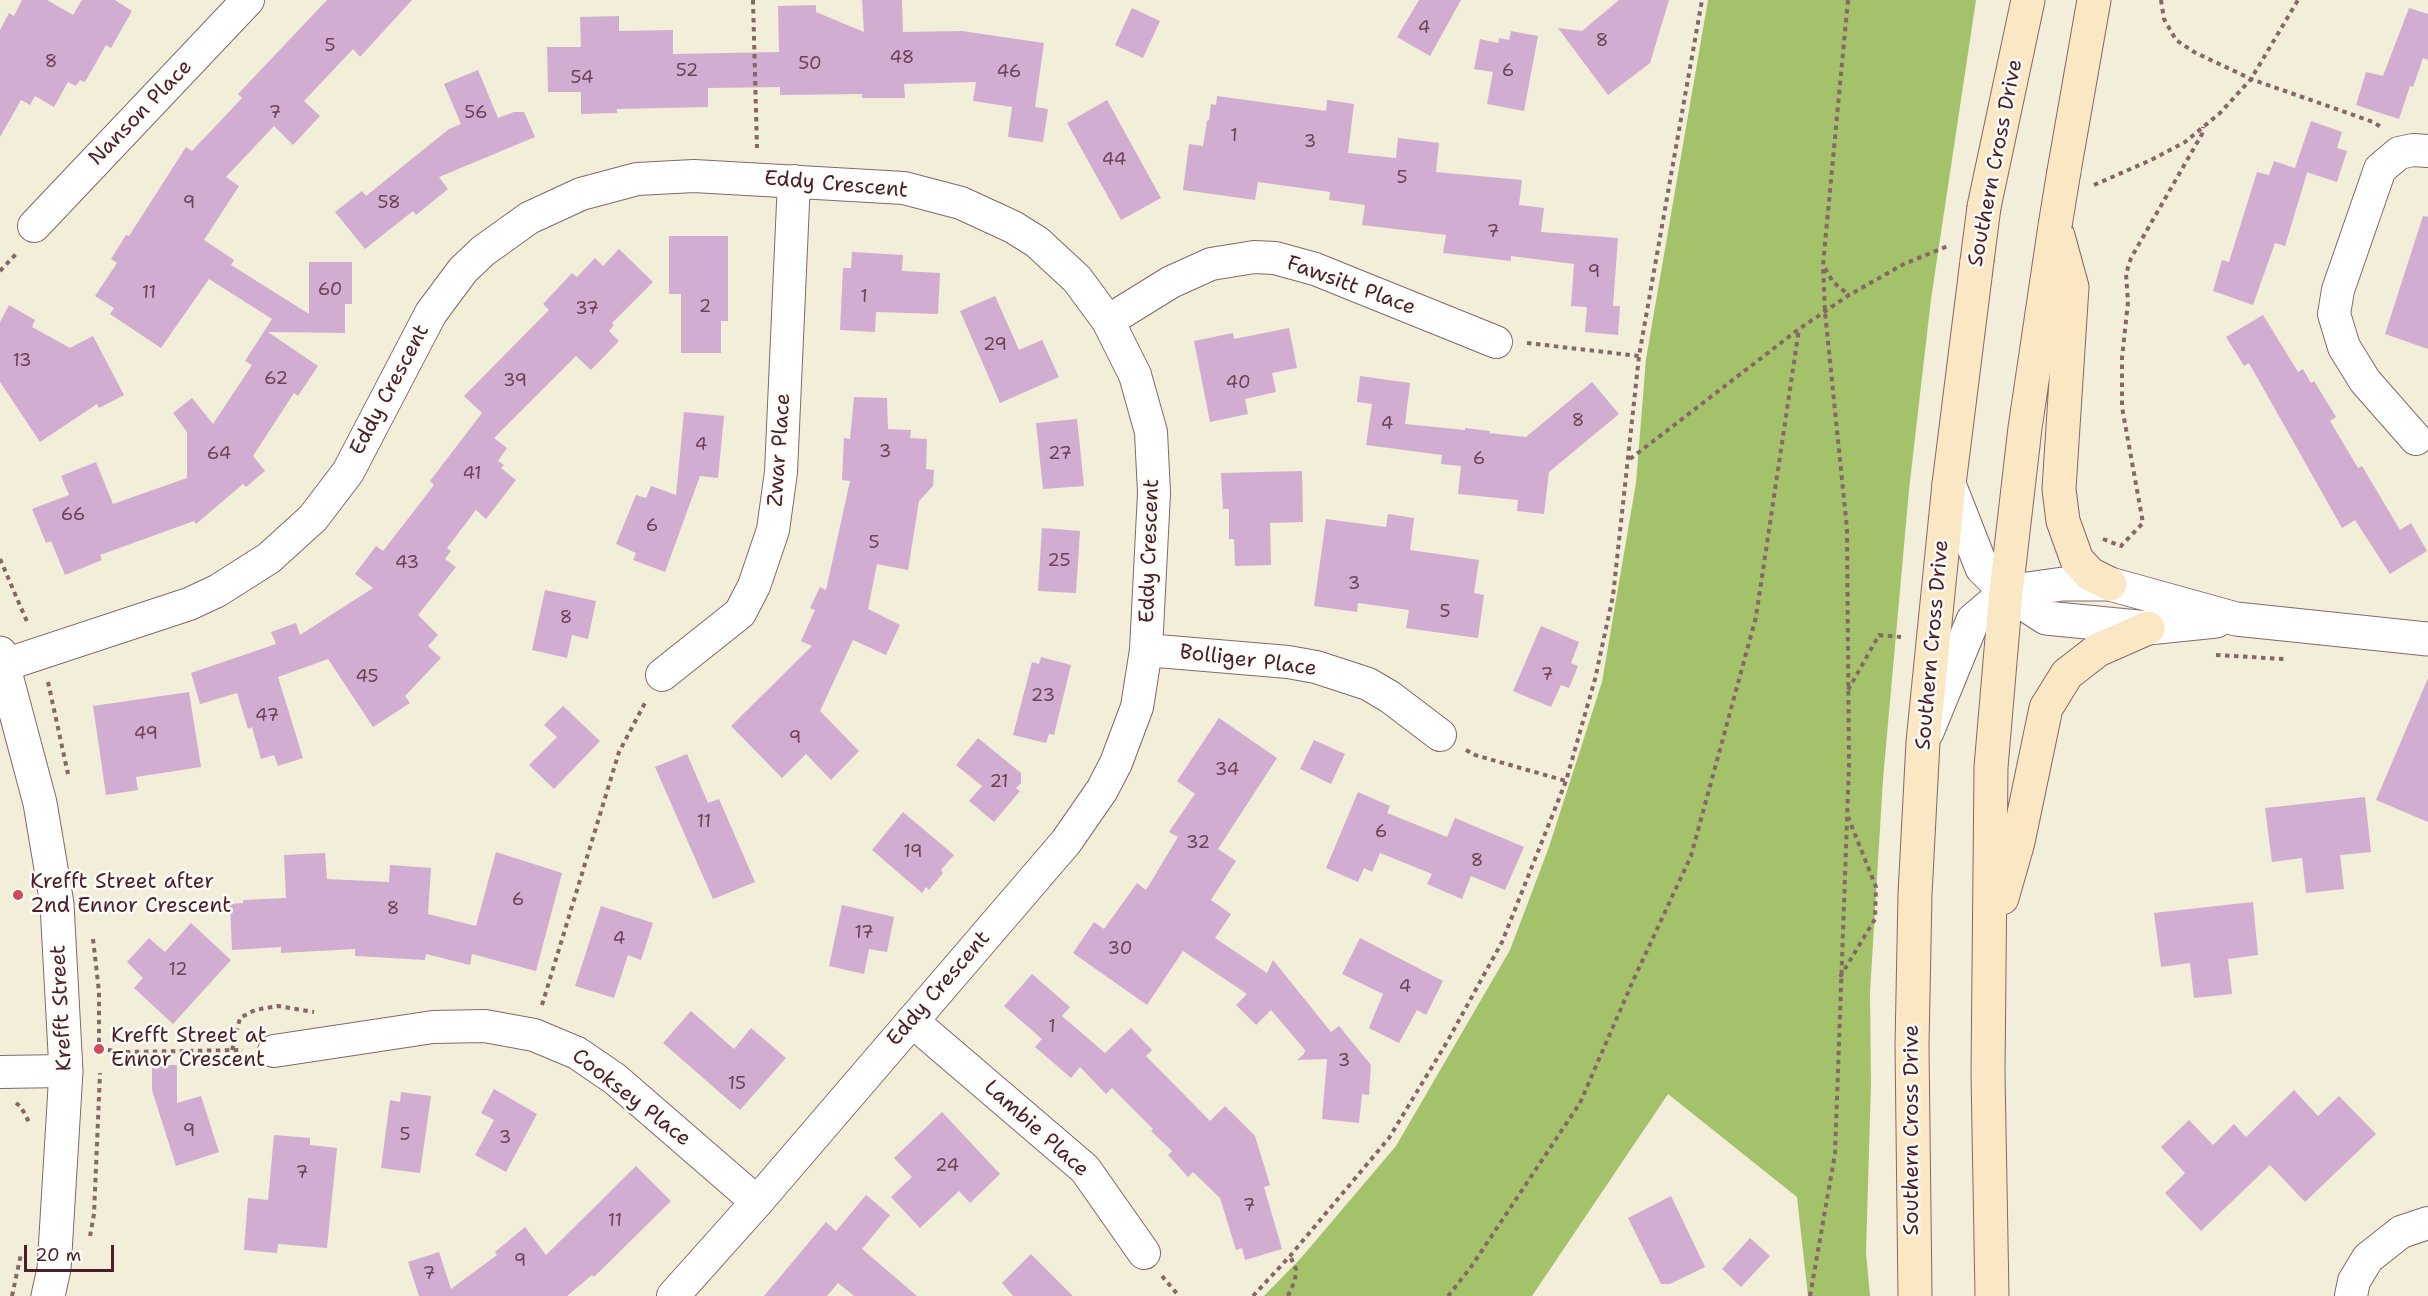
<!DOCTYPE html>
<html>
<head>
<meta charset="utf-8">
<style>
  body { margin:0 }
  #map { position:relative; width:2428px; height:1296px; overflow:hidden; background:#f2eeda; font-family:"Shantell Sans",sans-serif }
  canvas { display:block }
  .scale { position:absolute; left:24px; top:1245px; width:90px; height:27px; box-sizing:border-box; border:3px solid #4a1f2b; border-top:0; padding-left:8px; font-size:18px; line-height:21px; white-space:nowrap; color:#4a1f2b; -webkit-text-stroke:4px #fdfcf7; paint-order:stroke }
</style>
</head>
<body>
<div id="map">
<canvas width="2428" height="1296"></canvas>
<div class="scale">20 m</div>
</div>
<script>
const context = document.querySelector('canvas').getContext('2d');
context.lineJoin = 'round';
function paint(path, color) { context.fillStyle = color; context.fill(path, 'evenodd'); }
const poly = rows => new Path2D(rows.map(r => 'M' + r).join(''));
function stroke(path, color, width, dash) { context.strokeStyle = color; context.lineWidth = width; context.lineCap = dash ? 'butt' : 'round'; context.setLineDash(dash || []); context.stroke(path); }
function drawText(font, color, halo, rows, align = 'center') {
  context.font = font + ' "Shantell Sans",sans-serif'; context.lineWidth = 5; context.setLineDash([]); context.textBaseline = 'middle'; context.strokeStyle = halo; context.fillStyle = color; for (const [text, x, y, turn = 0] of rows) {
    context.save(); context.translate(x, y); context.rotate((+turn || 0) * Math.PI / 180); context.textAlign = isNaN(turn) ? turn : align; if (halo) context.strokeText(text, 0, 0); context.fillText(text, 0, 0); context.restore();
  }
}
paint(poly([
  [1708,0,1976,0,1931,299,1909,490,1883,779,1870,992,1871,1084,1866,1252,1870,1296,1808,1296,1797,1197,1668,1094,1532,1296,1264,1296,1301,1258,1396,1146,1510,950,1549,847,1602,682,1636,483,1646,359]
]), '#a3c26a');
paint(poly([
  [22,0,47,0,73,15,82,0,115,0,132,11,111,48,106,45,85,82,80,80,76,86,68,82,54,107,35,96,30,105,21,100,0,137,0,30,9,13,14,16],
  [327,0,412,0,360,57,353,49,304,101,320,116,293,145,274,126,226,177,239,186,204,240,234,260,231,265,309,314,309,262,352,262,352,304,345,304,345,333,268,332,318,366,298,396,294,393,253,456,265,471,246,487,243,484,196,524,194,521,100,555,102,560,65,575,51,541,46,543,32,509,69,495,61,476,96,462,113,504,187,478,187,432,173,413,192,398,213,424,252,365,245,361,272,319,209,279,161,348,110,314,114,308,95,296,117,263,111,259,126,235,129,236,186,147,192,151,242,98,238,94],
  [862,0,902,0,903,32,962,31,1044,43,1035,107,1048,109,1043,142,1008,137,1012,107,973,101,976,82,904,84,905,98,862,98,862,94,780,95,780,87,708,88,708,107,617,109,617,113,581,114,581,92,548,92,547,47,581,47,580,17,619,16,619,31,673,30,673,54,779,52,778,6,816,5,816,12,864,32],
  [1419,0,1461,0,1430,56,1397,37],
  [1619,0,1669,0,1650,63,1608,95,1558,28,1582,31],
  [1132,8,1160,21,1143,58,1115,45],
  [2409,8,2428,14,2428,60,2423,58,2413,87,2410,86,2399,119,2356,105,2366,72,2383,76],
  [1511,31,1538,36,1524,111,1487,104,1493,72,1474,69,1480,39,1498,43,1499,38,1509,40],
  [478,70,498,118,514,112,524,112,535,137,439,177,448,189,416,215,413,211,365,249,335,212,362,191,366,196,449,129,461,124,444,84],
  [1217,96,1326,111,1327,100,1354,104,1348,153,1396,158,1398,138,1439,143,1436,172,1522,180,1519,205,1544,208,1541,232,1618,238,1613,306,1620,306,1618,335,1585,332,1587,307,1571,306,1574,264,1511,256,1511,261,1443,253,1446,235,1362,225,1365,205,1329,200,1330,192,1258,182,1255,200,1183,190,1189,144,1203,146,1207,121,1209,120,1211,104,1216,105],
  [1107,100,1161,198,1121,220,1067,123],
  [2311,121,2342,132,2337,148,2347,151,2337,182,2306,172,2307,173,2285,246,2275,243,2253,305,2213,291,2222,260,2229,262,2257,172,2269,175,2274,161,2295,168],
  [2423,216,2428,217,2428,349,2385,334],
  [669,236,728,236,728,321,721,321,721,353,681,353,681,294,669,294],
  [619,249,653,282,612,323,614,325,609,331,619,341,591,370,576,356,494,438,507,448,498,461,504,465,501,468,516,480,486,519,476,510,447,548,451,551,445,559,456,567,418,615,438,635,428,646,441,658,405,696,410,703,373,727,328,659,278,677,303,758,278,766,274,755,261,759,252,727,248,729,237,693,200,704,191,673,276,644,271,632,296,623,300,635,373,588,355,574,376,546,383,551,434,485,430,481,482,413,464,396,549,310,543,304,572,273,577,277,595,258,603,266],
  [852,252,903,255,902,271,940,273,938,314,876,312,875,332,840,330,843,268,851,268],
  [995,296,1019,350,1042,340,1059,377,1000,403,960,311],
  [9,305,35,320,32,327,70,348,93,336,124,395,99,408,97,404,40,442,0,382,0,322],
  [2263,315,2298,372,2303,369,2311,383,2314,381,2336,417,2330,421,2358,468,2362,466,2400,530,2411,523,2427,551,2390,574,2355,520,2342,528,2249,363,2244,366,2226,337],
  [1289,328,1297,368,1272,373,1276,392,1245,399,1248,414,1210,422,1194,341,1233,333,1234,339],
  [1360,376,1410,383,1405,424,1465,430,1465,428,1490,431,1489,433,1526,437,1592,382,1619,414,1549,472,1544,514,1517,511,1518,500,1458,494,1461,466,1441,464,1442,455,1366,445,1372,404,1357,402],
  [854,397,887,398,888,429,911,430,910,438,927,439,926,469,934,470,933,486,919,501,908,570,877,564,868,609,900,625,886,655,853,640,820,711,859,751,831,780,806,754,782,778,731,726,812,646,801,641,815,610,810,608,820,587,826,590,850,481,842,480,844,438,850,439],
  [684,412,724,416,718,478,700,476,665,572,633,560,636,553,616,544,636,495,646,498,651,486,676,495],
  [1077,419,1084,486,1043,489,1036,423],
  [1302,471,1303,522,1270,523,1271,565,1235,566,1234,539,1229,539,1229,509,1223,509,1221,473],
  [1388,514,1414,518,1410,550,1479,560,1474,593,1484,595,1478,638,1406,628,1409,610,1358,603,1357,612,1314,606,1326,519,1386,527],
  [1042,528,1080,531,1076,593,1038,591],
  [545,590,596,601,588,639,572,635,567,658,532,650],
  [1541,626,1579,642,1571,663,1578,666,1569,688,1561,685,1551,707,1513,691],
  [1041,657,1071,665,1054,735,1049,734,1046,743,1013,735,1032,662,1039,664],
  [2428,678,2428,822,2376,800],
  [189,692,201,767,136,777,138,790,106,795,93,706],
  [563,706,600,741,554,789,529,765,557,737,544,725],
  [1219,718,1277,758,1218,849,1236,861,1211,900,1231,914,1215,938,1267,973,1273,960,1331,1032,1339,1026,1371,1065,1369,1095,1362,1094,1359,1123,1322,1119,1327,1059,1297,1060,1304,1054,1305,1050,1271,1010,1256,1025,1236,1005,1247,994,1183,951,1147,1005,1073,953,1094,922,1104,929,1137,883,1146,890,1178,837,1169,832,1195,794,1177,781],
  [978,738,1021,773,1021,783,1016,788,1020,791,994,822,969,801,982,786,956,765],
  [1314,740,1345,754,1331,784,1300,769],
  [687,754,708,803,719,799,755,882,713,899,655,767],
  [1358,792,1390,806,1387,813,1447,837,1455,818,1524,847,1505,890,1471,876,1462,899,1427,884,1432,874,1380,853,1372,872,1364,868,1358,882,1326,868],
  [2365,797,2371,852,2340,855,2344,889,2306,893,2302,858,2272,862,2265,808],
  [903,812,954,855,941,870,943,873,929,890,926,887,922,893,872,850],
  [496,852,562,873,536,971,472,954,470,965,426,954,425,960,355,956,355,949,281,953,281,947,232,950,230,904,243,903,243,900,286,898,284,855,325,853,327,879,389,882,390,865,431,868,428,914,476,926],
  [2253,902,2258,955,2228,959,2232,994,2194,998,2190,963,2161,967,2154,913],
  [842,905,894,917,887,952,869,949,864,974,829,966],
  [601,906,653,923,641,960,628,955,614,998,575,986],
  [191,923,231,960,173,1024,134,988,143,978,127,962,149,938,165,952],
  [1360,938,1443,981,1426,1015,1417,1010,1399,1043,1369,1028,1383,994,1342,974],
  [1032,974,1070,1007,1062,1016,1105,1053,1131,1028,1152,1050,1146,1056,1210,1121,1225,1106,1255,1136,1270,1185,1264,1187,1282,1249,1245,1260,1242,1248,1236,1250,1220,1198,1193,1172,1188,1177,1168,1155,1172,1151,1151,1131,1153,1129,1112,1088,1106,1094,1080,1067,1071,1078,1035,1047,1042,1039,1004,1006],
  [691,1011,734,1049,751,1028,786,1058,740,1110,663,1043],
  [152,1065,177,1065,177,1103,201,1096,219,1152,176,1166,152,1090],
  [494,1089,537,1114,506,1172,475,1155,494,1120,481,1113],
  [2294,1090,2318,1116,2339,1096,2376,1134,2305,1202,2270,1165,2201,1231,2165,1193,2185,1173,2161,1147,2189,1120,2213,1145,2234,1124,2246,1137],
  [401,1092,431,1096,420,1173,381,1168,390,1100,400,1102],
  [942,1112,1000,1174,970,1203,959,1191,920,1228,891,1197,912,1177,894,1158],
  [274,1135,310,1138,310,1145,337,1148,327,1248,278,1244,277,1253,244,1250,248,1198,268,1200],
  [636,1166,671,1201,594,1277,592,1275,567,1296,419,1296,408,1262,439,1252,451,1289,497,1255,495,1252,525,1227,546,1255],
  [866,1195,890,1215,862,1249,917,1296,854,1296,838,1283,827,1296,764,1296,826,1222,836,1231],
  [1671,1196,1705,1267,1670,1284,1661,1284,1628,1218],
  [1750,1238,1770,1256,1741,1287,1722,1269],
  [1031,1254,1073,1296,1013,1296,1002,1283]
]), '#d1add1');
const minor = poly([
  [34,226,248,0],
  [1108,321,1171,282,1211,264,1254,257,1275,258,1315,269,1496,342],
  [2416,439,2365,381,2344,347,2334,314,2338,290,2380,169,2399,153,2413,150,2428,151],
  [1146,650,1288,662,1316,667,1368,684,1390,697,1440,735],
  [4,665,189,604,217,591,269,558,313,518,348,472,431,313,463,270,483,251,529,218,581,194,637,179,694,176,904,188,961,203,1013,227,1037,242,1077,279,1108,321,1135,375,1151,432,1154,493,1146,650,1137,707,1116,763,1102,790,1066,842,757,1202,673,1296],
  [662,675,740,613,754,586,773,530,781,472,794,181],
  [912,1021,1085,1169,1144,1253],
  [274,1051,433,1027,485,1026,534,1035,577,1053,615,1079,757,1202],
  [0,1072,66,1071],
  [2351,1296,2354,1281,2368,1258,2401,1232,2428,1223]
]);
const tertiary = poly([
  [1949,484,1982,568,2006,592,2046,618,2148,628,2216,621],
  [0,653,40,803,57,904,66,1071,54,1269,48,1296],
  [1927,732,1973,620,2006,592,2063,584,2110,584,2236,619,2428,639]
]);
const secondary = poly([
  [2064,171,2094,0],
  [1984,207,2028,0],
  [2058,236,2072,287,2059,489,2063,521,2077,560,2090,574,2110,584],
  [2002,898,2018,842,2046,708,2067,674,2098,650,2148,628],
  [1915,1296,1912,1045,1915,894,1923,742,1949,484,1977,261],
  [1992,1296,1988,1073,1991,767,2006,592,2025,428,2055,226]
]);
stroke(minor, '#856768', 34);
stroke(tertiary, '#856768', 35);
stroke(secondary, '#856768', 35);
stroke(poly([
  [753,0,757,148],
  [1848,0,1823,265,1833,282,1849,295],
  [2161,0,2164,19,2176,40,2194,52,2251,79,2373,122,2381,127],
  [2094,185,2151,160,2185,142,2220,113,2251,79,2298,0],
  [0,271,18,252],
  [1527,343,1639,356],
  [1630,459,1799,329,1849,295,1904,264,1948,246],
  [2103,539,2121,546,2143,523,2122,407,2122,358,2128,302,2126,274,2131,258,2202,134,2203,127],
  [0,559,28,624],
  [2216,655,2284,659],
  [48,682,68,774],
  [1848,690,1879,635,1901,637],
  [1466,750,1475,755,1566,781],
  [93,939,99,992,99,1045],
  [1840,977,1875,919,1876,887,1848,817],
  [542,1005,619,752,646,701],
  [99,1049,124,1052,243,1050],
  [232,1050,240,1018,255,1010,278,1006,314,1012],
  [16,1103,21,1107,30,1124],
  [90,1236,94,1214,100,1073],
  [1162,1276,1179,1296],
  [12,1296,21,1254],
  [1253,1296,1290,1256,1389,1138,1447,1042,1502,942,1566,781,1595,679,1613,596,1639,356,1702,0],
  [1288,1296,1295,1280,1296,1269,1290,1256],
  [1448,1296,1471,1267,1580,1103,1632,983,1691,856,1756,617,1799,329],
  [1810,1296,1835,1154,1849,765,1847,529,1825,312,1823,265]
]), '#856768', 4, [4.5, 4.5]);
stroke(minor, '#fff', 32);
stroke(tertiary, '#fff', 33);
stroke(secondary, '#fae7c3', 33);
const secondaryBridge = poly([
  [2055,226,2064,171],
  [1977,261,1984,207]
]);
stroke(secondaryBridge, '#856768', 35, []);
stroke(secondaryBridge, '#fae7c3', 33);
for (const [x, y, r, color] of [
  [18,895,6,"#d1495b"],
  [99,1049,6,"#d1495b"]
]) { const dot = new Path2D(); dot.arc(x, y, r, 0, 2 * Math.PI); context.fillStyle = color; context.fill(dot); stroke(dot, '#fdfcf7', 2); }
drawText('18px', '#6c4254', null, [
  ["4",1424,28],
  ["8",1602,41],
  ["5",330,46],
  ["48",902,58],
  ["8",51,62],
  ["50",810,64],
  ["52",687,71],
  ["6",1508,71],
  ["46",1009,72],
  ["54",582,78],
  ["7",275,113],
  ["56",476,113],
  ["1",1234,136],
  ["3",1310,142],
  ["44",1114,160],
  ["5",1402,178],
  ["9",189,203],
  ["58",389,203],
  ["7",1493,232],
  ["9",1594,272],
  ["60",330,290],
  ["11",149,293],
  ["1",864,297],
  ["2",705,307],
  ["37",587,309],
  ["29",995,345],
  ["13",22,361],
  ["62",276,379],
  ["39",515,381],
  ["40",1238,383],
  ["8",1578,421],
  ["4",1387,424],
  ["4",701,445],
  ["3",885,452],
  ["64",219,454],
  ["27",1060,454],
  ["6",1479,459],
  ["41",472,474],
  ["66",73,515],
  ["6",652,526],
  ["5",874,543],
  ["25",1059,561],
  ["43",407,563],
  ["3",1354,584],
  ["5",1445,612],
  ["8",566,618],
  ["7",1547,675],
  ["45",367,677],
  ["23",1043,696],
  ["47",267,716],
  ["49",146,734],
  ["9",795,738],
  ["34",1227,770],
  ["21",999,782],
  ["11",704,822],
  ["6",1381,832],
  ["32",1198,843],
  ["19",913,852],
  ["8",1477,861],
  ["6",518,900],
  ["8",393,909],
  ["17",864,933],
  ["4",619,939],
  ["30",1120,949],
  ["12",178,970],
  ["4",1405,987],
  ["1",1052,1027],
  ["3",1344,1061],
  ["15",737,1084],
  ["9",189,1131],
  ["5",405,1135],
  ["3",505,1138],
  ["24",947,1166],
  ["7",302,1173],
  ["7",1249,1206],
  ["11",615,1221],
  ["9",520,1261],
  ["7",429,1274]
]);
drawText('21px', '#4a1f2b', '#fdfcf7', [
  ["Nanson Place",141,113,-46],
  ["Southern Cross Drive",1996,163,-79],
  ["Eddy Crescent",836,185,5],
  ["Fawsitt Place",1351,286,20],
  ["Eddy Crescent",390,390,-62],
  ["Zwar Place",780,450,-86],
  ["Eddy Crescent",1150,551,-88],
  ["Southern Cross Drive",1933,645,-85],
  ["Bolliger Place",1248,661,7],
  ["Eddy Crescent",939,989,-49],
  ["Krefft Street",62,1008,-93],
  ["Cooksey Place",631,1098,38],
  ["Lambie Place",1036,1129,42],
  ["Southern Cross Drive",1913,1130,-90]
]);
drawText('21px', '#4a1f2b', '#fdfcf7', [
  ["Krefft Street after",30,883],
  ["2nd Ennor Crescent",30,907],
  ["Krefft Street at",111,1037],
  ["Ennor Crescent",111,1061]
], 'left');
</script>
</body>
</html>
